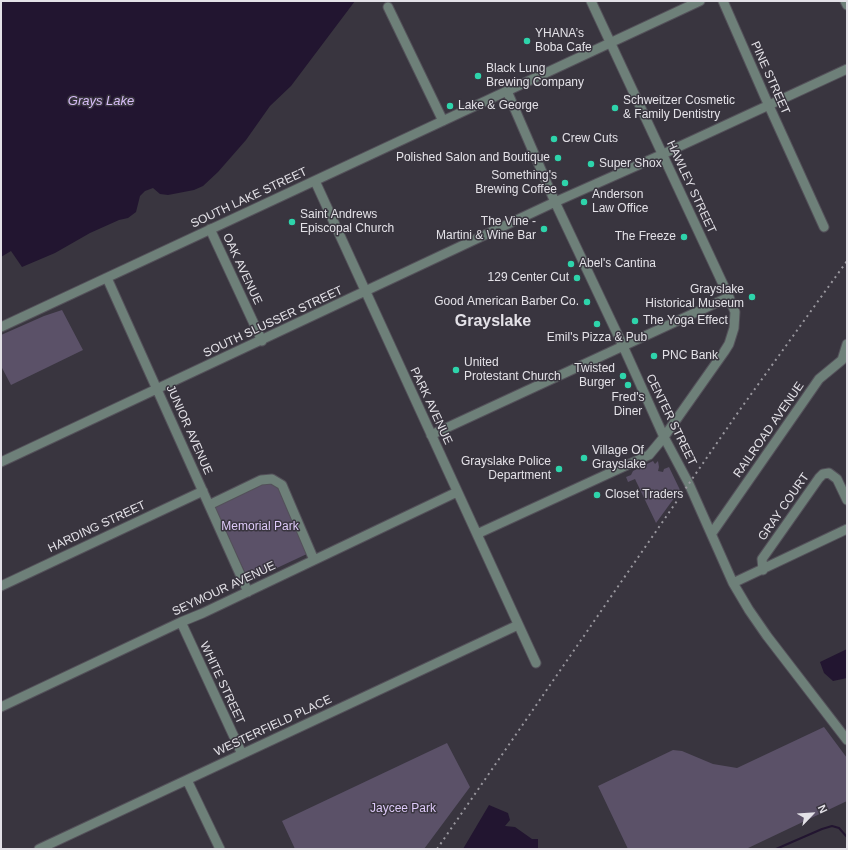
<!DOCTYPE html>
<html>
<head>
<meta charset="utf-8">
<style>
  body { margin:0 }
  #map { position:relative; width:848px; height:850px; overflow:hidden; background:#39353f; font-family:Helvetica,sans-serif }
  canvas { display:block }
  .frame { position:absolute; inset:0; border:2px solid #e3e1e7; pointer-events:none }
  .north { position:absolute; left:792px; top:794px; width:40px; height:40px; -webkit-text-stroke:3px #39353f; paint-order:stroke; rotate:65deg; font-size:11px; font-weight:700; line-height:16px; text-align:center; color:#e3e1e7 }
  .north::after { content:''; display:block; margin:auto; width:14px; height:18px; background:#e3e1e7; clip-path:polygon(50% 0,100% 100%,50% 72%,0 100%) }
</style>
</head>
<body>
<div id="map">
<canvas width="848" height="850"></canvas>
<div class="frame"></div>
<div class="north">N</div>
</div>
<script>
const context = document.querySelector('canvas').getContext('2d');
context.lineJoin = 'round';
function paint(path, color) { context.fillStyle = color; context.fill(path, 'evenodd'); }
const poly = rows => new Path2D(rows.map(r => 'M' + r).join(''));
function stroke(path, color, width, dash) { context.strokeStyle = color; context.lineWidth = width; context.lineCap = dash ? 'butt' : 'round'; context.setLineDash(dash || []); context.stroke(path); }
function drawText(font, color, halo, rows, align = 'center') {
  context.font = font + ' Helvetica,sans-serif'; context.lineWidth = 3; context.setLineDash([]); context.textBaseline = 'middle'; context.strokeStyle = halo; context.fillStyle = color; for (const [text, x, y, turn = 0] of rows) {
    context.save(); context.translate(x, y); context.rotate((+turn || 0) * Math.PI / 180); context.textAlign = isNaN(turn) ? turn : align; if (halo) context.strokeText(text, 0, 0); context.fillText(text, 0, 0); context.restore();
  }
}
paint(poly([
  [62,310,83,350,11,385,1,366,1,335,44,316],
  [653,461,655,464,658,461,659,467,658,471,663,472,664,469,669,467,680,490,656,523,635,479,628,482,626,477,631,475,633,471],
  [266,483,273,484,277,487,280,491,309,553,249,581,216,510,216,507,263,484],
  [824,727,847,758,847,801,746,849,628,849,598,786,673,750,682,751,713,764,737,768],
  [447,743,470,787,424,849,295,849,282,821]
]), '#5b5168');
paint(poly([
  [1,1,355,1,291,86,270,106,246,140,218,172,203,186,194,190,168,195,160,194,153,188,145,191,140,196,136,212,128,218,119,220,90,233,55,253,22,267,11,251,1,257],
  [847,649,847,678,833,681,824,673,820,662],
  [489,805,508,813,510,820,505,826,515,827,532,839,538,839,538,849,463,849]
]), '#221530');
stroke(poly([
  [776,849,822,829,832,826,839,828,847,837]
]), '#221530', 2);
const minor = poly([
  [723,1,765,97,824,227],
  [845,1,847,5],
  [388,7,443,121],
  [507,91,555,202,623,346,664,437,689,484,733,583,749,610,767,636,847,740],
  [315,181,536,663],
  [210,229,262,341],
  [107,278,248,592],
  [1,327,700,1],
  [431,435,729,297],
  [1,462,555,202,663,154,847,69],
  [209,505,261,480,272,479,282,485,314,560],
  [712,533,819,379,842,360,847,344],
  [477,534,649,455,664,437,724,352,729,344,734,328,735,312,729,297,591,1],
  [763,570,762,559,819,478,823,474,829,473,837,479,847,500],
  [733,583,847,529],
  [1,586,203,491],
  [181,622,242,754],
  [1,707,181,622,203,613,457,492],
  [187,780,220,849],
  [39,849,518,625]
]);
stroke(minor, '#54515a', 11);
stroke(minor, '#6e8079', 9);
stroke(poly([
  [437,849,739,411,847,261]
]), '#99979e', 2, [2, 4]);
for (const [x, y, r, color] of [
  [527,41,4,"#2ed4ab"],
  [478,76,4,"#2ed4ab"],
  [450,106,4,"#2ed4ab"],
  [615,108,4,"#2ed4ab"],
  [554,139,4,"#2ed4ab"],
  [558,158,4,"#2ed4ab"],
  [591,164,4,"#2ed4ab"],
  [565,183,4,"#2ed4ab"],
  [584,202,4,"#2ed4ab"],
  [292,222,4,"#2ed4ab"],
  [544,229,4,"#2ed4ab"],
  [684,237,4,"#2ed4ab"],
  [571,264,4,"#2ed4ab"],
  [577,278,4,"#2ed4ab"],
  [752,297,4,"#2ed4ab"],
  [587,302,4,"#2ed4ab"],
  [635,321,4,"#2ed4ab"],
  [597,324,4,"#2ed4ab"],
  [654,356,4,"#2ed4ab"],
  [456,370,4,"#2ed4ab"],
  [623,376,4,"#2ed4ab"],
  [628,385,4,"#2ed4ab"],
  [584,458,4,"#2ed4ab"],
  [559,469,4,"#2ed4ab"],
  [597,495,4,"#2ed4ab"]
]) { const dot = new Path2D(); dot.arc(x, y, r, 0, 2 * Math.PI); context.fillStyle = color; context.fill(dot); stroke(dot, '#39353f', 1.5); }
drawText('12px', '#e3e1e7', '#39353f', [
  ["YHANA’s",535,34],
  ["Boba Cafe",535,48],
  ["Black Lung",486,69],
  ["Brewing Company",486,83],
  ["Schweitzer Cosmetic",623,101],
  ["& Family Dentistry",623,115],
  ["Lake & George",458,106],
  ["Crew Cuts",562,139],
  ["Polished Salon and Boutique",550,158,"right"],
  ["Super Shox",599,164],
  ["Something's",557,176,"right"],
  ["Brewing Coffee",557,190,"right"],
  ["Anderson",592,195],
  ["Law Office",592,209],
  ["Saint Andrews",300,215],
  ["Episcopal Church",300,229],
  ["The Vine -",536,222,"right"],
  ["Martini & Wine Bar",536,236,"right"],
  ["The Freeze",676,237,"right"],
  ["Abel's Cantina",579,264],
  ["129 Center Cut",569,278,"right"],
  ["Grayslake",744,290,"right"],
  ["Historical Museum",744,304,"right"],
  ["Good American Barber Co.",579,302,"right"],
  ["The Yoga Effect",643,321],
  ["Emil's Pizza & Pub",597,338,"center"],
  ["PNC Bank",662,356],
  ["United",464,363],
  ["Protestant Church",464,377],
  ["Twisted",615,369,"right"],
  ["Burger",615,383,"right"],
  ["Fred's",628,398,"center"],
  ["Diner",628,412,"center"],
  ["Village Of",592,451],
  ["Grayslake",592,465],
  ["Grayslake Police",551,462,"right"],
  ["Department",551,476,"right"],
  ["Closet Traders",605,495]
], 'left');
drawText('12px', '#e3e1e7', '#39353f', [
  ["PINE STREET",770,78,66],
  ["HAWLEY STREET",691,187,65],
  ["SOUTH LAKE STREET",249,198,-25],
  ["OAK AVENUE",242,269,65],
  ["SOUTH SLUSSER STREET",273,322,-25],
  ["PARK AVENUE",431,406,65],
  ["CENTER STREET",671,420,64],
  ["JUNIOR AVENUE",189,430,66],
  ["RAILROAD AVENUE",769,430,-55],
  ["GRAY COURT",784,507,-55],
  ["HARDING STREET",97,527,-25],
  ["SEYMOUR AVENUE",224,589,-25],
  ["WHITE STREET",222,683,65],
  ["WESTERFIELD PLACE",273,726,-25]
]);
drawText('12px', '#decaf9', '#39353f', [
  ["Memorial Park",260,527],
  ["Jaycee Park",403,809]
]);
drawText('italic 13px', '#d7bdf7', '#39353f', [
  ["Grays Lake",101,101]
]);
drawText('bold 16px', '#e3e1e7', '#39353f', [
  ["Grayslake",493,322]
]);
</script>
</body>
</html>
